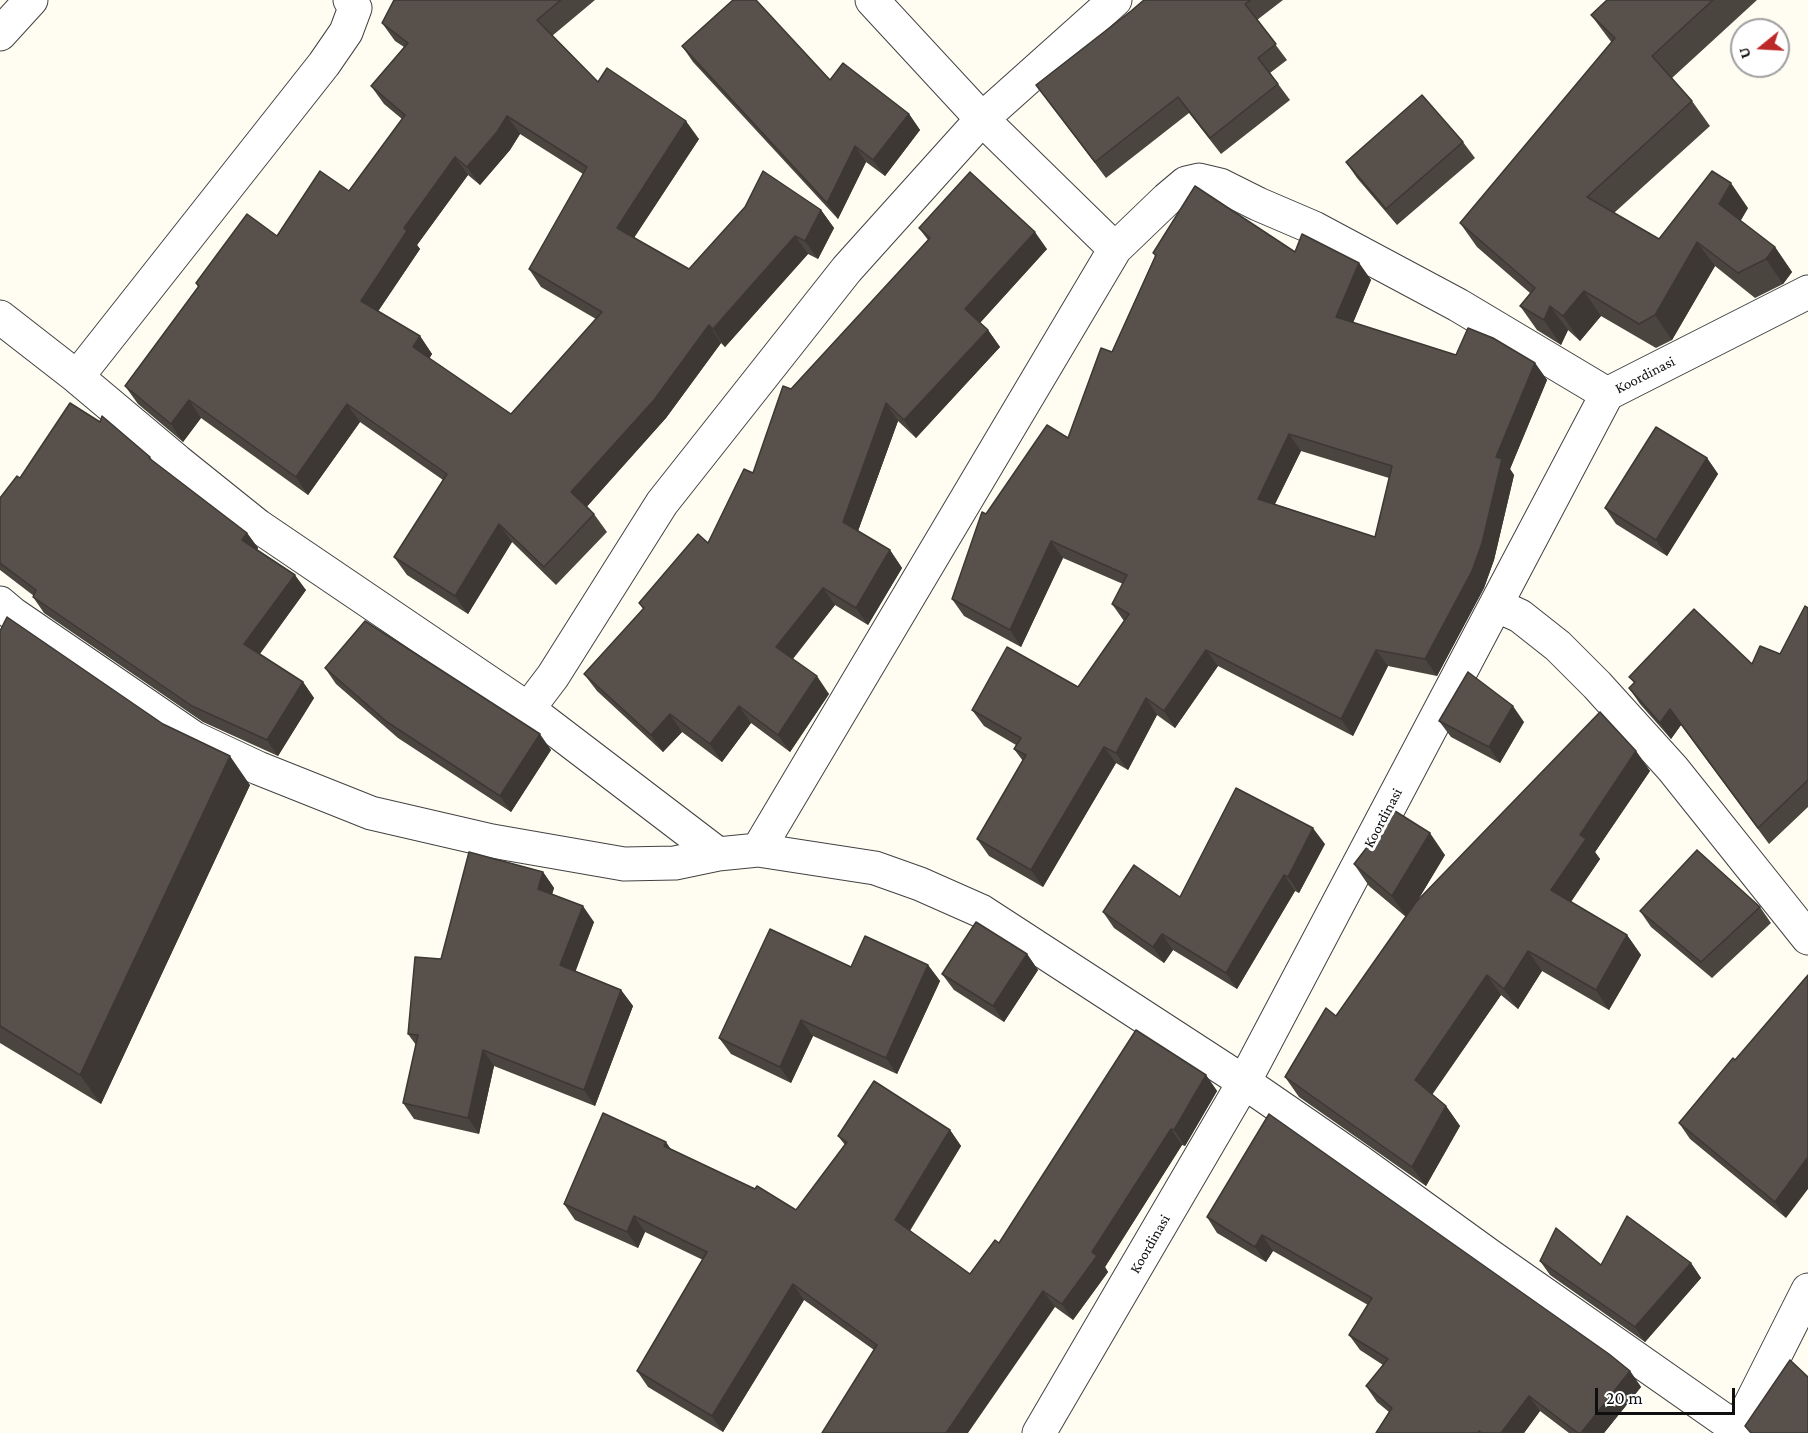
<!DOCTYPE html>
<html>
<head>
<meta charset="utf-8">
<style>
  body { margin:0 }
  #map { position:relative; width:1808px; height:1433px; overflow:hidden; background:#fffdf1; font-family:"Crimson Pro",serif }
  canvas { display:block }
  .north { position:absolute; left:1730px; top:18px; width:60px; height:60px; box-sizing:border-box; background:#fff; border:2px solid #9f9f9f; border-radius:50%; rotate:252deg; font-size:16px; font-weight:700; line-height:24px; text-align:center; color:#0f0f0f }
  .north::after { content:''; display:block; margin:auto; width:21px; height:27px; background:#bd2829; clip-path:polygon(50% 0,100% 100%,50% 72%,0 100%) }
  .scale { position:absolute; left:1595px; top:1388px; width:140px; height:27px; box-sizing:border-box; border:3px solid #0f0f0f; border-top:0; padding-left:8px; font-size:18px; line-height:21px; white-space:nowrap; color:#0f0f0f; -webkit-text-stroke:4px #fff; paint-order:stroke }
</style>
</head>
<body>
<div id="map">
<canvas width="1808" height="1433"></canvas>
<div class="north">U</div>
<div class="scale">20 m</div>
</div>
<script>
const context = document.querySelector('canvas').getContext('2d');
context.lineJoin = 'round';
const poly = rows => new Path2D(rows.map(r => 'M' + r).join(''));
function stroke(path, color, width, dash) { context.strokeStyle = color; context.lineWidth = width; context.lineCap = dash ? 'butt' : 'round'; context.setLineDash(dash || []); context.stroke(path); }
function paint(path, color) { context.fillStyle = color; context.fill(path, 'evenodd'); }
function drawText(font, color, halo, rows, align = 'center') {
  context.font = font + ' "Crimson Pro",serif'; context.lineWidth = 6; context.setLineDash([]); context.textBaseline = 'middle'; context.strokeStyle = halo; context.fillStyle = color; for (const [text, x, y, turn = 0] of rows) {
    context.save(); context.translate(x, y); context.rotate((+turn || 0) * Math.PI / 180); context.textAlign = isNaN(turn) ? turn : align; if (halo) context.strokeText(text, 0, 0); context.fillText(text, 0, 0); context.restore();
  }
}
const street = poly([
  [872,0,982,119,1115,249],
  [0,34,31,0],
  [0,317,77,377,177,461,258,526,528,709,718,854],
  [77,377,324,64,346,32,355,8,350,0],
  [0,603,13,614,194,738,258,768,371,813,492,841,624,864,675,863,718,854,758,850,875,868,920,884,981,911,1244,1082,1360,1162,1490,1256,1737,1429],
  [1496,605,1520,616,1558,646,1597,685,1673,769,1808,938],
  [528,709,553,676,662,503,847,269,982,119,1115,0],
  [758,850,1115,249,1167,199,1186,183,1199,180,1220,185,1258,204,1314,228,1458,305,1607,394],
  [1039,1433,1244,1082,1607,394,1808,292],
  [1736,1433,1808,1290]
]);
stroke(street, '#424242', 35);
stroke(street, '#fff', 33);
paint(poly([
  [394,0,595,0,552,36,598,82,699,139,634,238,689,269,821,210,834,228,818,259,808,254,725,347,721,343,666,418,587,506,594,514,607,532,556,585,512,542,468,614,407,575,394,557,443,480,360,422,308,495,201,418,183,442,138,404,125,386,198,287,196,283,277,236,349,191,402,119,384,104,371,86,404,47,395,41,382,23],
  [520,134,583,174,529,269,541,287,596,319,511,414,429,358,432,354,420,336,378,311,420,249,417,245,468,175,480,185,510,150],
  [1144,0,1283,0,1257,20,1287,60,1270,73,1290,100,1221,154,1189,113,1106,178,1036,85,1131,11],
  [1607,0,1757,0,1672,78,1692,101,1710,126,1614,213,1659,239,1748,208,1740,221,1775,247,1792,272,1783,284,1755,298,1715,266,1672,340,1656,348,1601,316,1580,341,1568,330,1561,345,1537,330,1520,306,1530,293,1477,247,1460,223,1612,43,1591,15],
  [682,46,830,80,909,114,920,130,885,176,866,162,838,219,693,62],
  [1463,142,1475,158,1397,225,1357,178,1346,162],
  [919,228,1047,249,980,323,988,330,1000,347,916,438,898,421,858,531,890,550,902,568,868,625,835,605,793,659,829,694,790,752,751,723,722,762,682,732,663,752,597,691,584,674,643,609,639,603,708,543,753,473,791,389,928,240],
  [1295,252,1359,263,1371,280,1353,323,1456,355,1535,363,1547,380,1510,469,1514,475,1494,560,1484,588,1437,676,1388,666,1353,736,1218,666,1175,728,1157,715,1128,770,1116,763,1043,887,989,856,977,839,1023,761,1014,749,1016,745,984,726,972,710,1078,687,1124,621,1112,604,1123,584,1063,558,1021,647,964,616,952,599,986,514,1068,438,1112,352,1155,256,1153,253],
  [1301,451,1389,478,1375,537,1275,504],
  [150,457,154,463,247,533,258,548,257,550,306,590,260,654,303,682,314,698,278,756,203,722,44,613,33,597,34,596,0,570,0,498],
  [1707,458,1718,474,1667,556,1616,524,1605,508],
  [1808,608,1808,807,1769,844,1681,725,1671,739,1640,704,1629,688,1634,683,1629,677,1752,664,1780,654],
  [0,631,250,785,101,1104,0,1043],
  [325,668,551,750,511,812,398,738,336,684],
  [1439,721,1524,722,1500,763,1451,737],
  [1636,751,1650,771,1595,852,1600,859,1571,902,1627,935,1641,955,1609,1010,1542,971,1518,1009,1501,995,1432,1095,1446,1106,1460,1126,1426,1186,1299,1097,1285,1077,1336,1016,1406,917,1369,886,1354,864,1445,855,1418,900],
  [1325,844,1299,893,1295,891,1237,989,1173,950,1164,963,1114,928,1103,912,1180,897],
  [543,872,554,888,552,894,594,922,575,971,621,990,633,1006,595,1106,494,1066,479,1134,414,1119,403,1103,416,1045,408,1034,441,959],
  [1760,907,1771,923,1712,978,1651,927,1640,911],
  [1027,954,1038,970,1004,1022,954,990,942,974],
  [928,965,940,981,897,1074,813,1036,791,1083,731,1054,719,1038,851,967],
  [1735,1060,1786,1218,1690,1139,1679,1123],
  [1206,1075,1217,1091,1185,1146,1182,1145,1105,1267,1108,1272,1073,1320,1055,1307,874,1350,804,1300,723,1432,648,1387,637,1371,703,1260,645,1232,638,1248,575,1220,564,1204,671,1149,796,1210,845,1145,838,1136,950,1130,961,1146,910,1231,970,1274,999,1243],
  [1269,1114,1630,1371,1641,1387,1604,1433,1569,1433,1540,1411,1524,1433,1376,1433,1389,1412,1377,1402,1366,1386,1383,1365,1360,1350,1349,1335,1368,1305,1273,1251,1266,1262,1217,1233,1207,1217],
  [1540,1261,1601,1265,1691,1263,1701,1278,1645,1342,1550,1275]
]), '#4b4540');
paint(poly([
  [909,114,920,130,885,176,873,160],
  [507,116,520,134,510,150,480,185,467,167],
  [686,121,699,139,629,245,617,228],
  [855,146,866,162,838,219,827,203],
  [455,157,468,175,417,245,420,249,373,319,361,301,404,228],
  [1731,183,1748,208,1736,229,1719,204],
  [821,210,834,228,818,259,805,241],
  [1035,232,1047,249,977,326,965,309],
  [795,236,808,254,725,347,713,329],
  [1697,242,1715,266,1672,340,1655,315],
  [1775,247,1792,272,1783,284,1766,259],
  [1359,263,1371,280,1348,334,1336,317],
  [1584,291,1601,316,1580,341,1563,316],
  [1550,306,1568,330,1561,345,1544,320],
  [709,325,721,343,666,418,584,510,571,492],
  [988,330,1000,347,916,438,904,420],
  [420,336,432,354,426,365,413,347],
  [1535,363,1547,380,1510,469,1514,475,1494,560,1484,588,1437,676,1425,659,1496,457],
  [189,400,201,418,183,442,171,424],
  [886,403,898,421,855,539,843,522],
  [347,404,360,422,308,495,296,477],
  [1289,434,1301,451,1269,516,1258,499],
  [1707,458,1718,474,1667,556,1656,540],
  [499,524,512,542,468,614,455,596],
  [247,533,258,548,253,556,242,540],
  [1051,541,1063,558,1021,647,1010,630],
  [890,550,902,568,868,625,856,608],
  [295,575,306,590,255,660,244,644],
  [823,588,835,605,788,664,776,647],
  [1206,650,1218,666,1175,728,1164,711],
  [1376,650,1388,666,1353,736,1341,719],
  [817,676,829,694,790,752,778,735],
  [303,682,314,698,278,756,267,740],
  [1146,698,1157,715,1128,770,1116,753],
  [739,706,751,723,722,762,710,744],
  [1513,706,1524,722,1500,763,1489,747],
  [1670,709,1681,725,1671,739,1660,723],
  [670,714,682,732,663,752,651,735],
  [540,734,551,750,511,812,500,796],
  [1104,747,1116,763,1043,887,1031,870],
  [1636,751,1650,771,1595,852,1600,859,1565,910,1551,890,1580,835],
  [230,756,250,785,101,1104,80,1075],
  [1313,828,1325,844,1299,893,1288,877],
  [1430,833,1445,855,1407,918,1392,896],
  [543,872,554,888,549,905,538,889],
  [1284,875,1295,891,1237,989,1226,973],
  [583,906,594,922,572,981,560,965],
  [1162,934,1173,950,1164,963,1153,947],
  [1627,935,1641,955,1609,1010,1596,990],
  [1528,951,1542,971,1518,1009,1504,989],
  [1027,954,1038,970,1004,1022,993,1006],
  [928,965,940,981,897,1074,886,1058],
  [1487,975,1501,995,1428,1100,1415,1080],
  [621,990,633,1006,595,1106,584,1090],
  [801,1020,813,1036,791,1083,780,1067],
  [483,1050,494,1066,479,1134,468,1118],
  [1206,1075,1217,1091,1185,1146,1174,1130],
  [1446,1106,1460,1126,1426,1186,1412,1167],
  [1171,1129,1182,1145,1105,1267,1108,1272,1073,1320,1062,1304,1092,1252],
  [950,1130,961,1146,906,1236,895,1220],
  [666,1142,677,1158,664,1146],
  [1808,1157,1808,1189,1786,1218,1775,1202],
  [634,1216,645,1232,638,1248,627,1232],
  [1262,1235,1273,1251,1266,1262,1255,1247],
  [1691,1263,1701,1278,1645,1342,1635,1327],
  [793,1284,804,1300,723,1432,712,1416],
  [1043,1291,1055,1307,968,1433,946,1433],
  [1630,1371,1641,1387,1604,1433,1581,1433],
  [1529,1396,1540,1411,1524,1433,1501,1433]
]), '#3d3834');
const building = poly([
  [394,0,561,0,537,20,598,82,607,68,686,121,617,228,689,269,745,207,763,171,821,210,805,241,795,236,713,329,709,325,654,400,571,492,594,514,544,567,499,524,455,596,394,557,447,474,347,404,296,477,189,400,171,424,125,386,199,286,196,283,247,214,277,236,320,171,349,191,405,115,371,86,408,43,382,23,394,0],
  [507,116,587,167,529,269,602,312,511,414,413,347,420,336,361,301,407,231,404,228,455,157,467,167,497,132,507,116],
  [733,0,756,0,830,80,843,63,909,114,873,160,855,146,827,203,682,46,733,0],
  [1144,0,1251,0,1245,4,1276,44,1258,58,1278,84,1210,138,1178,97,1095,162,1036,85,1131,11,1144,0],
  [1607,0,1713,0,1652,56,1692,101,1587,197,1659,239,1712,171,1731,183,1719,204,1775,247,1766,259,1738,273,1697,242,1655,315,1639,324,1584,291,1563,316,1550,306,1544,320,1520,306,1535,288,1460,223,1615,38,1591,15,1607,0],
  [1422,95,1463,142,1386,209,1346,162,1422,95],
  [970,172,1035,232,965,309,988,330,904,420,886,403,843,522,890,550,856,608,823,588,776,647,817,676,778,735,739,706,710,744,670,714,651,735,584,674,644,608,639,603,698,534,708,543,744,469,753,473,783,386,791,389,930,238,919,228,970,172],
  [1195,186,1295,252,1302,234,1359,263,1336,317,1456,355,1468,328,1493,338,1535,363,1496,457,1502,459,1482,543,1472,571,1425,659,1376,650,1341,719,1206,650,1164,711,1146,698,1116,753,1104,747,1031,870,977,839,1026,755,1014,749,1021,738,972,710,1007,647,1078,687,1129,614,1112,604,1127,575,1051,541,1010,630,952,599,982,512,986,514,1047,425,1068,438,1101,348,1112,352,1156,255,1153,253,1195,186],
  [1289,434,1392,466,1375,537,1258,499,1289,434],
  [70,403,100,422,102,416,150,457,149,458,247,533,242,540,295,575,244,644,303,682,267,740,192,706,33,597,36,590,0,563,0,498,17,476,20,478,70,403],
  [1656,427,1707,458,1656,540,1605,508,1656,427],
  [1805,606,1808,608,1808,780,1758,828,1670,709,1660,723,1629,688,1635,682,1629,677,1694,609,1752,664,1760,646,1780,654,1805,606],
  [7,617,163,724,230,756,80,1075,0,1026,0,631,7,617],
  [365,621,540,734,500,796,387,722,325,668,365,621],
  [1468,672,1513,706,1489,747,1439,721,1468,672],
  [1600,712,1636,751,1580,835,1586,839,1551,890,1627,935,1596,990,1528,951,1504,989,1487,975,1415,1080,1446,1106,1412,1167,1285,1077,1326,1008,1336,1016,1416,902,1600,712],
  [1236,788,1313,828,1288,877,1284,875,1226,973,1162,934,1153,947,1103,912,1134,865,1180,897,1236,788],
  [1395,811,1430,833,1392,896,1354,864,1395,811],
  [1697,850,1760,907,1701,962,1640,911,1697,850],
  [469,852,543,872,538,889,583,906,560,965,621,990,584,1090,483,1050,468,1118,403,1103,418,1035,408,1034,415,957,441,959,469,852],
  [976,922,1027,954,993,1006,942,974,976,922],
  [770,929,851,967,865,936,928,965,886,1058,801,1020,780,1067,719,1038,770,929],
  [1808,975,1808,1157,1775,1202,1679,1123,1733,1058,1735,1060,1808,975],
  [1136,1030,1206,1075,1174,1130,1171,1129,1092,1252,1097,1256,1062,1304,1043,1291,946,1433,822,1433,877,1345,793,1284,712,1416,637,1371,707,1252,634,1216,627,1232,564,1204,603,1113,666,1142,664,1146,755,1189,757,1186,796,1210,847,1142,838,1136,874,1081,950,1130,895,1220,970,1274,995,1240,999,1243,1136,1030],
  [1269,1114,1609,1354,1630,1371,1581,1433,1578,1433,1529,1396,1501,1433,1482,1433,1479,1431,1478,1433,1376,1433,1392,1408,1366,1386,1388,1359,1349,1335,1372,1298,1262,1235,1255,1247,1207,1217,1269,1114],
  [1627,1216,1691,1263,1635,1327,1540,1261,1556,1228,1601,1265,1627,1216],
  [1790,1360,1808,1377,1808,1433,1751,1433,1745,1426,1790,1360]
]);
paint(building, '#57504b');
stroke(building, '#3d3834', 1.5);
drawText('15px', '#0f0f0f', '#fff', [
  ["Koordinasi",1645,375,-27],
  ["Koordinasi",1383,818,-62],
  ["Koordinasi",1150,1244,-60]
]);
</script>
</body>
</html>
